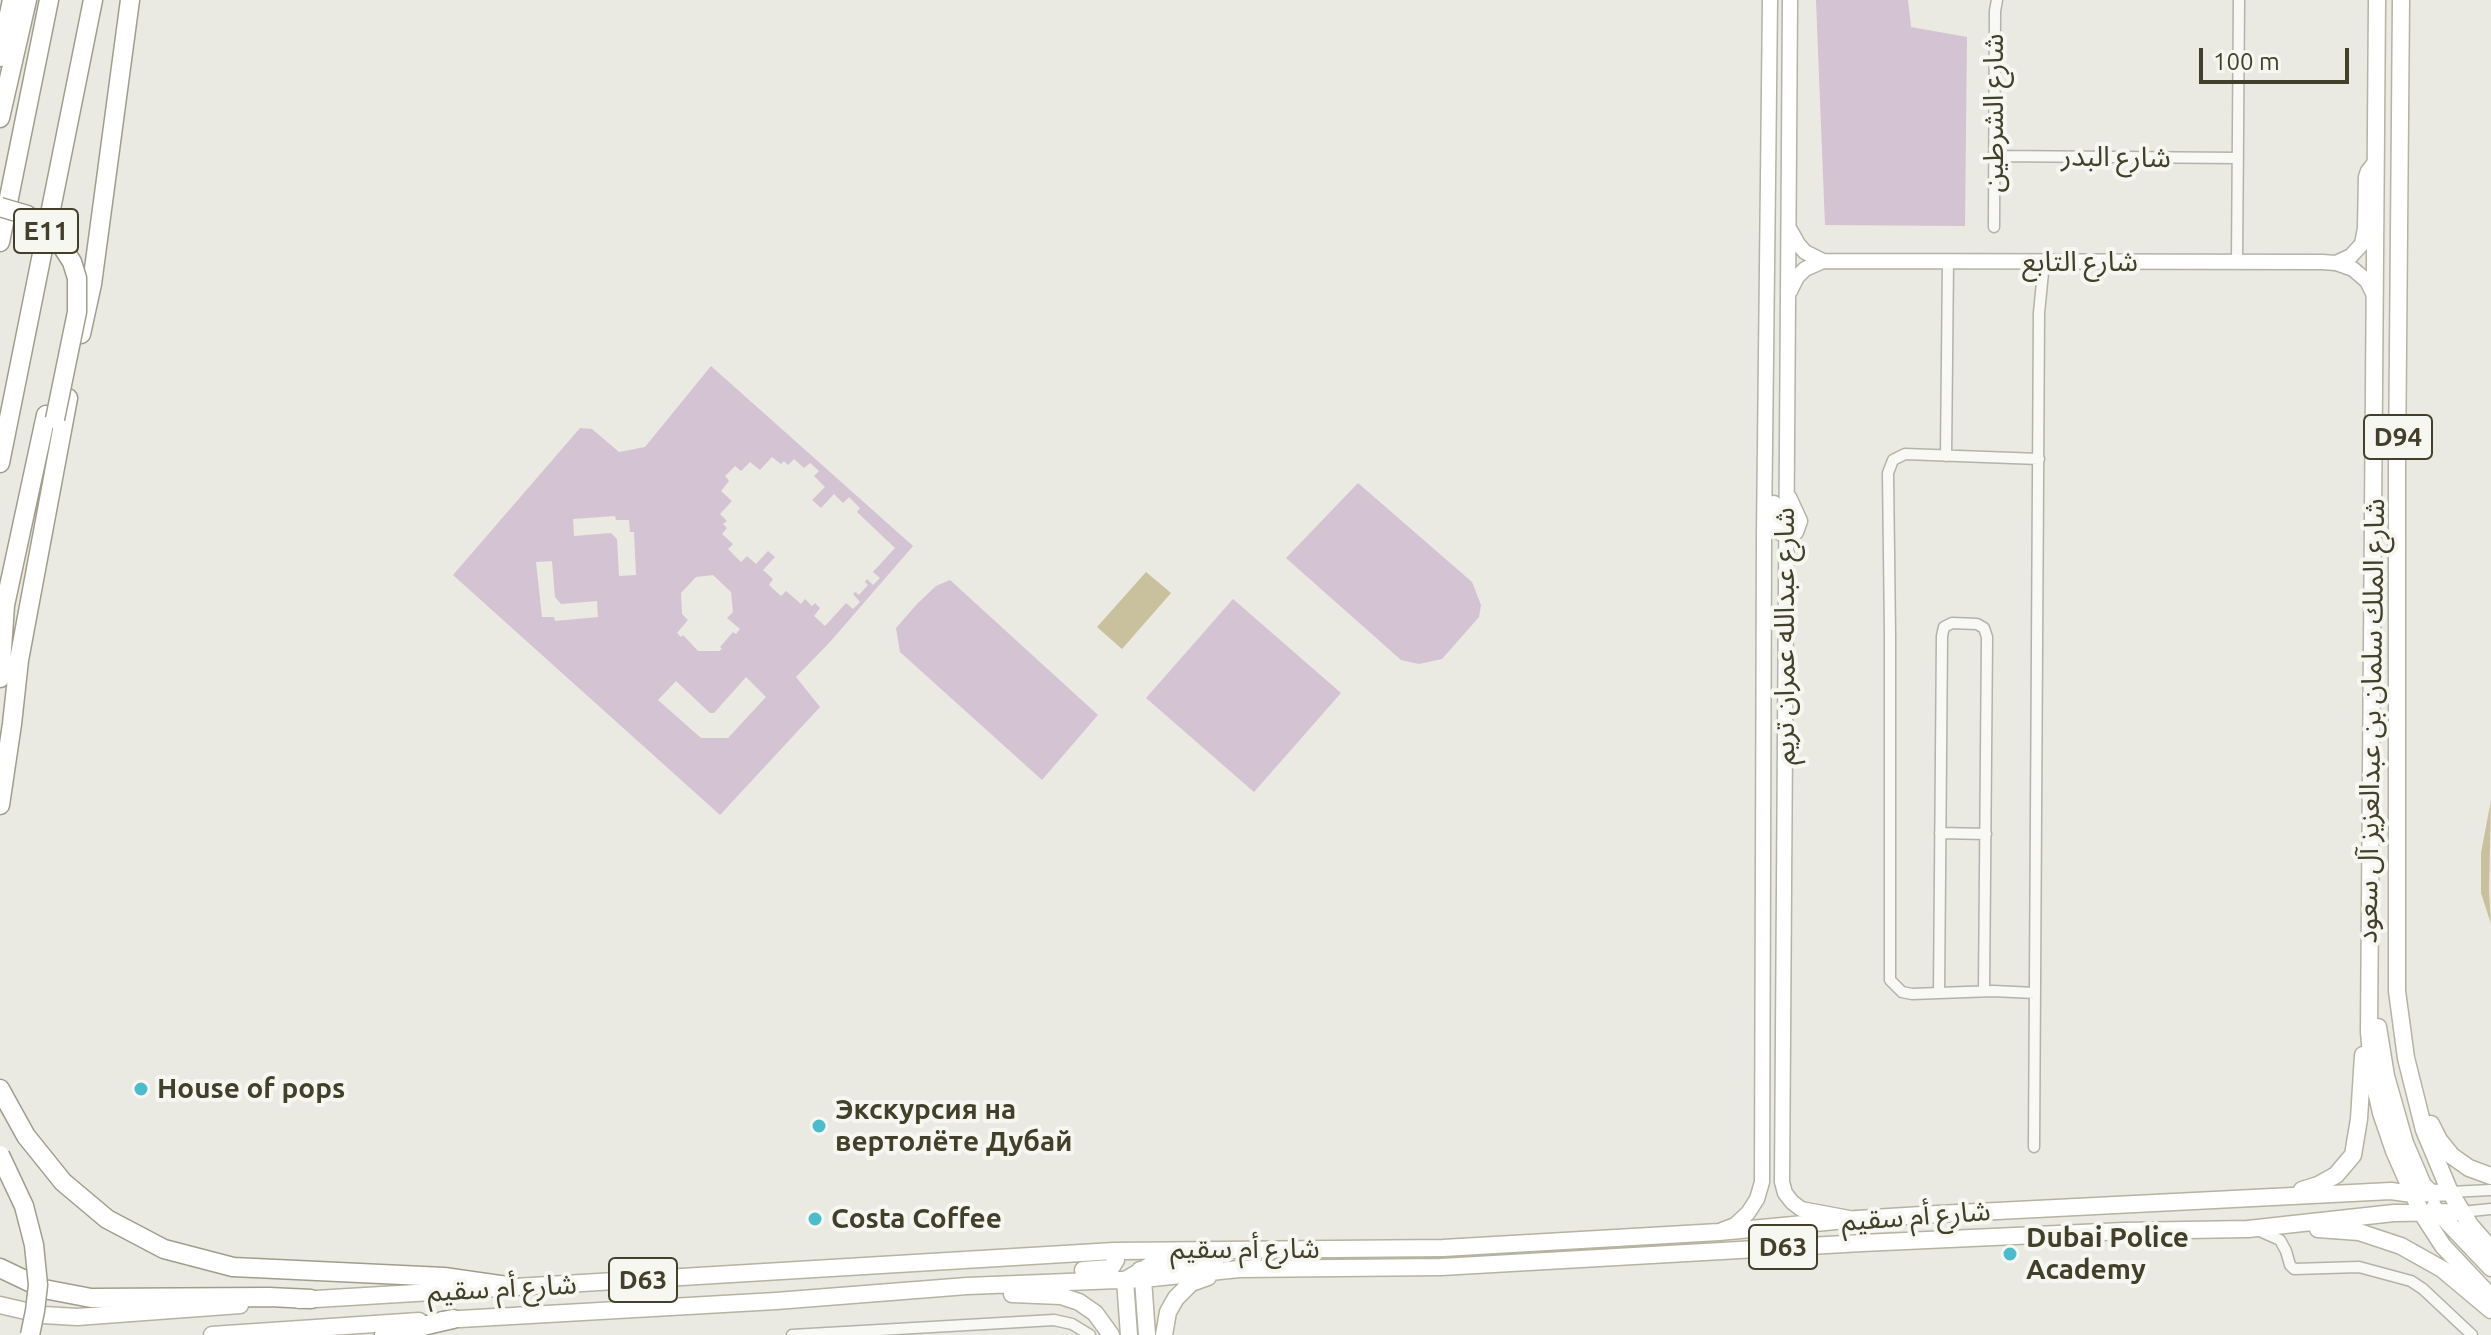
<!DOCTYPE html>
<html>
<head>
<meta charset="utf-8">
<style>
  body { margin:0 }
  #map { position:relative; width:2491px; height:1335px; overflow:hidden; background:#eae9e2; font-family:Ubuntu,sans-serif }
  canvas { display:block }
  .scale { position:absolute; left:2199px; top:48px; width:150px; height:36px; box-sizing:border-box; border:4px solid #42402a; border-top:0; padding-left:10px; font-size:24px; line-height:28px; white-space:nowrap; color:#42402a; -webkit-text-stroke:6px #f7f7f2; paint-order:stroke }
</style>
</head>
<body>
<div id="map">
<canvas width="2491" height="1335"></canvas>
<div class="scale">100 m</div>
</div>
<script>
const context = document.querySelector('canvas').getContext('2d');
context.lineJoin = 'round';
function paint(path, color) { context.fillStyle = color; context.fill(path, 'evenodd'); }
const poly = rows => new Path2D(rows.map(r => 'M' + r).join(''));
function stroke(path, color, width, dash) { context.strokeStyle = color; context.lineWidth = width; context.lineCap = dash ? 'butt' : 'round'; context.setLineDash(dash || []); context.stroke(path); }
function drawText(font, color, halo, rows, align = 'center') {
  context.font = font + ' Ubuntu,"Noto Sans Arabic",sans-serif'; context.lineWidth = 8; context.setLineDash([]); context.textBaseline = 'middle'; context.strokeStyle = halo; context.fillStyle = color; for (const [text, x, y, turn = 0] of rows) {
    context.save(); context.translate(x, y); context.rotate((+turn || 0) * Math.PI / 180); context.textAlign = isNaN(turn) ? turn : align; if (halo) context.strokeText(text, 0, 0); context.fillText(text, 0, 0); context.restore();
  }
}
paint(poly([
  [1816,0,1908,0,1911,27,1967,37,1965,226,1825,225],
  [711,366,913,546,830,642,796,677,820,707,720,815,453,575,580,428,592,429,619,452,645,447],
  [772,457,781,464,784,461,788,465,794,459,804,468,810,463,819,471,814,476,825,487,812,500,821,508,834,494,843,503,849,497,860,508,857,512,895,548,873,572,880,578,873,585,867,579,865,582,868,585,859,595,855,592,853,594,860,602,853,609,846,603,825,626,814,616,820,608,815,603,812,606,805,599,801,604,786,591,781,596,769,585,773,579,763,570,775,557,768,551,756,564,747,556,741,562,728,549,733,544,722,534,727,528,723,524,727,521,720,514,732,501,721,491,729,481,725,476,735,466,741,471,750,462,760,470],
  [615,516,616,520,629,520,630,532,634,532,636,575,619,576,617,539,611,533,574,536,573,519],
  [552,561,555,597,561,604,597,601,598,617,555,621,554,617,542,617,536,562],
  [713,575,731,592,733,612,727,618,740,629,736,634,733,632,720,647,722,649,719,651,698,651,683,635,681,637,677,633,688,620,682,614,681,593,696,577],
  [746,677,766,697,728,738,701,738,658,700,676,681,710,713,714,713],
  [1358,483,1472,582,1481,605,1479,617,1442,659,1419,664,1401,660,1286,558],
  [950,580,1098,715,1042,780,900,652,896,628,917,604,936,586],
  [1233,599,1341,693,1254,792,1146,698]
]), '#d4c3d3');
paint(poly([
  [1146,572,1171,593,1122,649,1097,627],
  [2491,800,2489,890,2491,924,2481,893,2481,853]
]), '#c9c09e');
const street = poly([
  [1994,156,2238,158],
  [1994,227,1995,11,1997,0],
  [2237,262,2239,0],
  [1946,456,1948,261],
  [1940,833,1986,834],
  [1939,993,1942,636,1944,627,1952,623,1977,624,1984,628,1987,637,1984,991],
  [2035,993,1993,991,1912,994,1902,992,1890,980,1890,635,1888,473,1893,460,1905,454,2039,459],
  [2034,1147,2039,313,2044,262],
  [2450,1192,2491,1190],
  [2461,1212,2491,1209],
  [2262,1232,2280,1240,2286,1251,2290,1265,2294,1269,2359,1267,2411,1281,2423,1289,2472,1335],
  [792,1335,1054,1320,1072,1324,1090,1335]
]);
const secondary = poly([
  [1790,0,1782,1182,1785,1193,1792,1202,1801,1209,1849,1218],
  [1790,230,1798,244,1805,252,1823,261],
  [2336,263,2351,256,2362,244,2365,228,2366,177,2368,171,2376,161],
  [1790,291,1797,277,1805,269,1823,261,2322,262,2336,263,2353,269,2367,281,2375,297],
  [1774,503,1775,528,1780,533,1791,535,1796,532,1800,521,1789,497],
  [1722,1230,1735,1225,1748,1213,1757,1199,1762,1182,1764,534,1770,0]
]);
const primary = poly([
  [2377,0,2369,1032,2373,1077,2381,1113,2394,1151,2421,1212,2443,1246,2491,1297],
  [2401,0,2397,464,2397,991,2406,1058,2424,1130,2450,1192,2470,1225,2491,1249],
  [2378,1027,2386,1076,2405,1143,2423,1185,2434,1196],
  [2431,1124,2439,1140,2452,1156,2469,1168,2491,1176],
  [2302,1190,2318,1185,2336,1175,2353,1155,2359,1119,2363,1055],
  [2434,1208,2491,1268],
  [2318,1229,2359,1232,2401,1246,2442,1269,2491,1310],
  [1083,1270,1111,1268,1116,1260,1114,1251],
  [1140,1270,1143,1279,1147,1335],
  [1127,1279,1153,1264,1215,1262],
  [1125,1280,1129,1335],
  [1012,1294,1061,1296,1079,1302,1095,1313,1111,1335],
  [299,1300,1114,1251,1443,1248,1719,1232,1857,1219,1938,1214,2391,1191,2412,1194,2450,1192],
  [0,1305,43,1315,77,1317,240,1305],
  [442,1320,776,1301,967,1286,1143,1279,1239,1269,1441,1267,1862,1243,2124,1231,2248,1229,2394,1213,2461,1212],
  [212,1335,419,1321],
  [1164,1335,1168,1312,1176,1298,1191,1283,1208,1277]
]);
const highway = poly([
  [0,57,12,0],
  [0,118,27,0],
  [0,242,49,0],
  [81,334,92,284,130,0],
  [0,463,93,0],
  [0,678,5,605,46,415],
  [0,805,12,724,19,660,68,398],
  [0,1089,26,1136,63,1182,107,1219,164,1249,233,1267,444,1277,514,1287],
  [0,1268,44,1289,91,1298,269,1297,311,1299],
  [384,1335,453,1319]
]);
stroke(street, '#b4b3a7', 13);
stroke(secondary, '#b4b3a7', 17);
stroke(primary, '#b6b3a1', 19);
stroke(highway, '#a09e8a', 21);
stroke(street, '#f8f8f5', 10);
stroke(secondary, '#fff', 14);
stroke(primary, '#fff', 16);
stroke(highway, '#fff', 18);
const highwayBridge = poly([
  [0,207,27,215,54,234,72,262,77,278,77,312,55,419],
  [0,1155,24,1206,34,1245,38,1285,35,1311,30,1335]
]);
stroke(highwayBridge, '#a09e8a', 21, []);
stroke(highwayBridge, '#fff', 18);
for (const [x, y, r, color] of [
  [141,1089,8,"#4abccc"],
  [819,1126,8,"#4abccc"],
  [815,1219,8,"#4abccc"],
  [2010,1254,8,"#4abccc"]
]) { const dot = new Path2D(); dot.arc(x, y, r, 0, 2 * Math.PI); context.fillStyle = color; context.fill(dot); stroke(dot, '#f7f7f2', 3); }
for (const [x, y, w] of [
  [46,231,64],
  [2398,437,68],
  [1783,1247,68],
  [643,1280,68]
]) { const box = new Path2D(); box.roundRect(x - w / 2, y - 22, w, 44, 6); context.fillStyle = '#f7f7f2'; context.fill(box); stroke(box, '#42402a', 2); }
drawText('bold 26px', '#42402a', null, [
  ["E11",46,231],
  ["D94",2398,437],
  ["D63",1783,1247],
  ["D63",643,1280]
]);
drawText('28px', '#42402a', '#f7f7f2', [
  ["شارع الشرطين",1994,113,-90],
  ["شارع البدر",2116,157,1],
  ["شارع التابع",2080,262],
  ["شارع عبدالله عمران تريم",1785,636,-90],
  ["شارع الملك سلمان بن عبدالعزيز آل سعود",2371,721,-89],
  ["شارع أم سقيم",1916,1216,-4],
  ["شارع أم سقيم",1245,1249],
  ["شارع أم سقيم",502,1288,-3]
]);
drawText('bold 28px', '#42402a', '#f7f7f2', [
  ["House of pops",157,1089],
  ["Экскурсия на",835,1110],
  ["вертолёте Дубай",835,1142],
  ["Costa Coffee",831,1219],
  ["Dubai Police",2026,1238],
  ["Academy",2026,1270]
], 'left');
</script>
</body>
</html>
